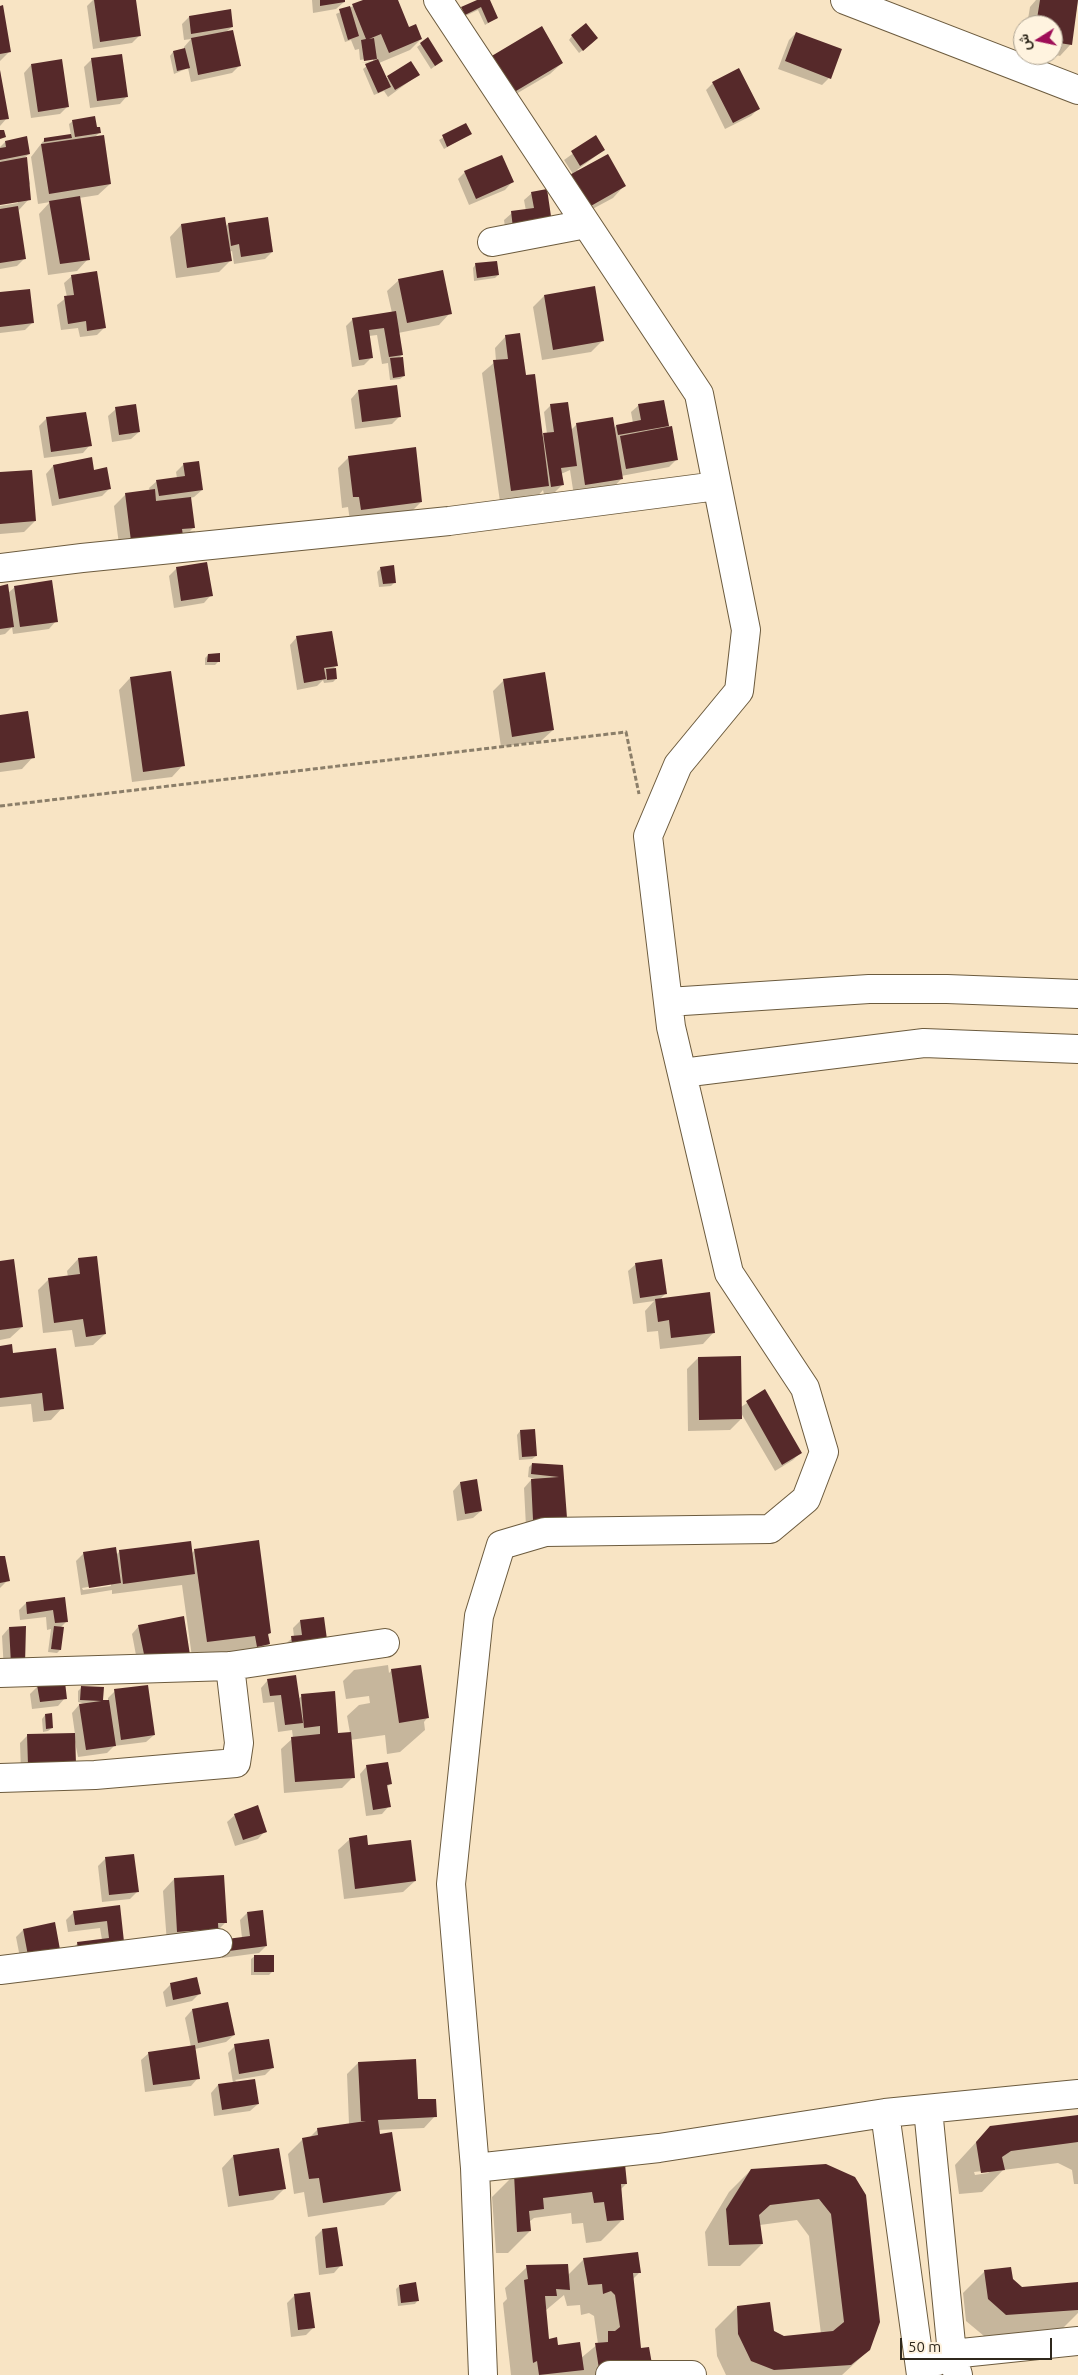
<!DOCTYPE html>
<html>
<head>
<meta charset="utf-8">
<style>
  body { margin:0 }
  #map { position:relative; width:1078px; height:2375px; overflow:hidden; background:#f8e4c4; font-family:Ubuntu,Vazirmatn,sans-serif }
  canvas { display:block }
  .north { position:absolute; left:1013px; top:15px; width:50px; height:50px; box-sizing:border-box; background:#fff3df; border:1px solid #aca291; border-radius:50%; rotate:260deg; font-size:14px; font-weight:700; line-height:20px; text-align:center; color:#2f281c }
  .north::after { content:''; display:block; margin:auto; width:18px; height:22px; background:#9e0d57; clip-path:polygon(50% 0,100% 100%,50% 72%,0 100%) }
  .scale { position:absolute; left:900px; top:2338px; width:152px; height:22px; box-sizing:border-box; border:2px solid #2f281c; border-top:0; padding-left:6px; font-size:15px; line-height:18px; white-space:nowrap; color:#2f281c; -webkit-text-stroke:4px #fff3df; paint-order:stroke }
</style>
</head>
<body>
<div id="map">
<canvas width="1078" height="2375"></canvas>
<div class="north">ش</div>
<div class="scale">50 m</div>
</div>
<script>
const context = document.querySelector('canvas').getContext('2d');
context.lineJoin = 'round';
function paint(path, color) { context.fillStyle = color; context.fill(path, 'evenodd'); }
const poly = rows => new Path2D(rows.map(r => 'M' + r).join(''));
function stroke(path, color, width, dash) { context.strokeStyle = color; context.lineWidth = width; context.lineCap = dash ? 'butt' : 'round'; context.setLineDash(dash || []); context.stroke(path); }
paint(poly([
  [93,0,134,0,140,35,132,43,93,49,87,6],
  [312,0,344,0,344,2,336,9,313,13],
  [366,0,397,0,408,29,421,39,410,50,379,63,386,79,411,63,418,75,388,97,384,91,374,95,363,69,372,62,361,63,373,61,373,58,360,60,359,49,355,50,351,40,345,42,336,14],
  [480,0,489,0,497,18,485,25,478,10,461,18,458,12],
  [1036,0,1078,0,1071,44,1060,56,1053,54,1053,25,1027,25,1030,7],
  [0,7,9,52,0,61],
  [189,17,232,27,226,32,239,66,232,73,191,82,188,68,174,74,170,56,173,52,184,49,184,47,191,39,184,40,182,24],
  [542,28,562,63,550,74,499,104],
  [796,33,829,78,822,85,778,69,789,40],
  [572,36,593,42,579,53,569,40],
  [421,44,438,64,431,69,417,47],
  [92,59,127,96,120,104,90,108,84,67],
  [31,65,67,107,60,114,31,118,24,73],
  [0,71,7,118,0,126],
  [713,83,758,109,751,116,725,129,706,90],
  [73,121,99,133,94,138,110,184,98,195,79,198,88,259,77,271,48,275,39,214,50,202,38,204,31,157,44,140,71,136,69,124],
  [466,124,470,134,444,149,439,140],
  [596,137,604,150,577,170,624,186,613,198,570,221,573,174,564,160],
  [5,142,29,154,23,159,26,159,30,184,27,187,29,199,18,211,25,258,17,266,0,269,0,206,18,203,18,201,0,203,0,147],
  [465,172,512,182,505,190,469,205,458,179],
  [532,193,551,222,506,234,504,220,512,213,526,211,524,200],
  [228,224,272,252,265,259,234,264,232,251,229,252,230,261,219,272,176,278,170,237,181,225,225,227],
  [476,264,498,275,495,278,474,281,473,268],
  [72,276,105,327,97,335,80,337,78,328,61,330,57,305,67,297,64,283],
  [399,280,450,313,439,325,398,333,402,355,398,359,404,376,400,379,390,380,388,363,382,364,377,335,369,336,372,357,364,365,352,367,346,326,353,319,392,313,387,291],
  [0,294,33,322,25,330,0,333],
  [544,296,602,341,591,352,542,360,533,307],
  [506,336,525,377,542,437,547,434,544,412,551,405,571,430,577,424,614,428,616,426,633,423,631,412,639,405,663,401,677,459,669,467,621,476,622,478,611,490,574,496,570,470,561,474,562,485,555,492,544,494,543,490,537,497,500,502,482,373,496,361,495,348],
  [396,386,400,416,392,424,355,429,351,399,358,391],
  [116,409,139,432,131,439,112,442,108,416],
  [47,418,90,445,83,453,44,458,39,426],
  [349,457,421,502,410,513,350,521,348,507,342,508,338,468],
  [184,464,202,490,194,497,190,498,194,527,190,531,195,531,197,543,121,560,114,506,126,494,150,491,149,488,157,481,177,478,176,472],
  [53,466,93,471,109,489,102,496,52,506,46,474],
  [0,474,35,521,24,532,0,534],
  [177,568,211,595,204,603,174,608,169,576],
  [381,568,395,582,391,586,379,587,377,572],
  [0,587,8,593,15,587,56,621,49,629,13,634,12,627,5,634,0,635],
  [297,637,337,665,334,668,336,679,333,682,324,683,323,680,317,686,297,690,290,645],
  [208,655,218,662,215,665,205,665,205,658],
  [130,678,183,765,172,777,132,782,119,690],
  [504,680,553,730,541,741,501,747,493,691],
  [0,716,33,757,22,769,0,772],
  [96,1257,105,1334,93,1345,75,1347,72,1330,43,1333,38,1290,49,1279,68,1277,67,1271,78,1259],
  [0,1262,22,1327,10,1338,0,1340],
  [636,1264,666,1293,660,1299,714,1332,703,1344,660,1349,658,1331,647,1332,645,1311,654,1301,633,1304,628,1271],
  [0,1347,12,1354,62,1408,51,1420,33,1422,31,1404,0,1407],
  [698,1358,741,1407,765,1391,800,1453,793,1460,775,1471,741,1413,741,1419,730,1430,688,1431,687,1369],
  [520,1431,536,1456,532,1459,519,1460,517,1435],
  [532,1464,562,1467,566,1517,526,1527,524,1488,531,1480,539,1480,528,1477,529,1467],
  [460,1483,481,1511,473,1518,457,1521,453,1491],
  [195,1550,270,1633,267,1636,269,1644,266,1647,192,1657,182,1585,112,1594,112,1590,81,1595,76,1561,84,1553,116,1555,120,1551,191,1554],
  [111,1583,111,1586,83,1590,82,1588],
  [0,1558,8,1580,0,1588],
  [64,1598,67,1621,60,1628,60,1650,57,1653,48,1652,51,1629,47,1630,46,1617,20,1620,19,1610,26,1603],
  [183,1618,139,1671,132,1634,139,1626],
  [323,1618,326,1646,284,1645,294,1637,293,1628,300,1621],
  [9,1628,16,1671,4,1671,2,1636],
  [388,1665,389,1673,392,1670,427,1718,424,1722,425,1730,400,1752,387,1754,385,1735,350,1740,353,1777,342,1788,284,1793,281,1749,293,1738,292,1730,278,1732,274,1702,263,1703,261,1688,268,1680,298,1699,302,1696,337,1734,350,1733,347,1716,359,1705,370,1703,369,1696,346,1699,343,1681,354,1670],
  [38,1686,65,1698,58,1706,32,1709,30,1694],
  [82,1687,102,1700,100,1702,108,1701,108,1698,115,1691,154,1735,146,1742,114,1746,107,1753,78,1757,74,1737,21,1772,20,1743,28,1735,75,1734,72,1713,79,1705,86,1704,78,1702,78,1691],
  [45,1715,52,1728,48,1731,43,1732,42,1719],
  [367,1766,390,1784,386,1788,389,1806,382,1814,366,1816,360,1774],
  [235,1815,265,1831,258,1839,235,1846,227,1822],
  [350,1839,367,1846,415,1881,403,1892,344,1899,338,1850],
  [105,1859,138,1891,130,1899,102,1902,98,1866],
  [174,1879,226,1922,217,1931,167,1943,163,1891],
  [119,1907,124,1950,70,1951,77,1944,102,1940,100,1928,68,1932,66,1920,74,1912],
  [247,1913,266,1946,259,1953,222,1958,221,1947,242,1938,240,1920],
  [54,1924,22,1968,16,1937,23,1930],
  [255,1956,273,1971,269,1975,251,1975,251,1959],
  [170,1985,199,1994,192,2001,166,2007,163,1992],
  [192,2010,234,2035,226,2042,195,2049,198,2078,191,2086,145,2092,141,2060,149,2053,191,2047,185,2018],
  [235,2046,272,2068,265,2075,235,2080,258,2104,250,2111,214,2116,211,2093,218,2085,233,2083,228,2053],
  [358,2063,417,2101,435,2116,424,2128,378,2130,400,2190,384,2205,308,2217,304,2192,294,2194,288,2154,303,2139,309,2138,318,2129,349,2124,347,2074],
  [1078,2117,1078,2184,1074,2184,1072,2170,1058,2163,1003,2170,982,2192,959,2194,955,2165,990,2127],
  [991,2170,988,2173,975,2175,974,2172],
  [233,2156,284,2189,273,2200,228,2207,222,2168],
  [826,2165,869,2350,842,2375,726,2375,717,2356,715,2329,737,2307,784,2337,821,2334,809,2236,797,2220,760,2225,762,2244,740,2266,708,2266,705,2232,729,2192,751,2170],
  [514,2175,626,2184,620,2190,623,2219,601,2241,586,2243,583,2223,572,2224,571,2213,534,2218,529,2222,530,2231,508,2253,496,2253,492,2197],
  [322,2230,341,2265,334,2273,319,2275,315,2237],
  [584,2259,640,2272,632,2280,639,2375,511,2375,503,2303,507,2299,505,2288,527,2267,568,2275],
  [564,2295,567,2306,580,2305,581,2315,589,2313,594,2316,598,2344,581,2358,548,2341,545,2311],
  [985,2271,1012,2280,1021,2288,1078,2283,1078,2313,1061,2330,984,2336,966,2321,963,2293],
  [399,2286,418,2300,415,2304,398,2306,396,2289],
  [294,2296,313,2328,306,2335,291,2337,287,2303]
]), '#0003');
paint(poly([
  [94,0,136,0,141,36,100,42],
  [320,0,345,0,345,2,320,6],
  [363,0,398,0,409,27,416,24,422,39,389,53,381,34,369,39,374,38,377,59,364,61,361,40,366,39,352,4],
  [477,0,490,0,498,18,488,23,481,7,465,15,461,7],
  [1040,0,1078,0,1072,45,1053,42,1053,25,1036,25],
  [3,5,11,52,0,54,0,6],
  [350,6,359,36,348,40,339,9],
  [231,9,233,27,191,34,189,16],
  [586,23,598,38,583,51,571,35],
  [542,26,563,63,511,94,490,57],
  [233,30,241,66,198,75,191,38],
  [796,32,842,49,831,79,785,61],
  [428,37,443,61,435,66,420,43],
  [185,48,190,68,177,71,173,51],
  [122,54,128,97,97,101,91,58],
  [62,59,69,107,38,112,31,64],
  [378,59,391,87,378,93,365,64],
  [411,61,420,75,395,90,387,76],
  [739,68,760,109,733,123,712,82],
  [0,70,9,119,0,120],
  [95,116,97,127,100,127,101,133,75,137,72,120],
  [466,123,472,134,447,147,442,135],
  [0,130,4,130,6,137,0,139],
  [71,134,72,138,44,142,44,138],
  [104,135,111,184,49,194,41,144],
  [596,135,605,150,580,166,571,151],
  [27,136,30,154,0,160,0,148,6,147,5,141],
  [608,154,626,186,582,211,564,178],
  [502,155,514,182,476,199,464,171],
  [27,157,31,200,0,205,0,162],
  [547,189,552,223,513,228,511,211,534,208,531,192],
  [80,196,90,260,60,264,49,201],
  [18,206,26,259,0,263,0,209],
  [225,217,232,261,187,268,181,224],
  [268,217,273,252,241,257,239,244,231,246,228,223],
  [497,261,499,275,477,278,475,263],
  [443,270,452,314,407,323,398,279],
  [97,271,106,328,87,331,86,321,68,324,64,296,74,295,71,275],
  [595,286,604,341,553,350,544,295],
  [30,289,34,323,0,327,0,292],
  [396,311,403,355,389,357,384,328,369,330,373,358,359,360,352,318],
  [520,333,526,375,535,374,549,486,511,491,493,360,508,359,505,335],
  [403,357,405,376,393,378,390,358],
  [397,385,401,417,362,422,358,390],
  [664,400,669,426,618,435,616,425,641,420,638,404],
  [568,402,577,466,561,468,564,485,551,487,543,433,554,432,550,404],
  [136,404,140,432,119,435,115,407],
  [86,412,92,446,51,452,46,417],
  [613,417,623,479,585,485,576,423],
  [672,426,678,460,626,469,620,436],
  [416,447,422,502,361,510,359,497,353,497,348,456],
  [92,457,94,470,107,467,111,489,59,499,53,465],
  [199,461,203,490,159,496,156,480,185,476,183,463],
  [32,470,36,521,0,524,0,472],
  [155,489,156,501,191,497,195,528,182,529,184,542,132,549,125,493],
  [207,562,213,596,181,601,176,567],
  [394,565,396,583,383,584,380,567],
  [52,580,58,622,20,627,14,586],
  [8,584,14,627,0,629,0,586],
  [332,631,338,666,324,668,326,679,304,683,296,636],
  [220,653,220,662,207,662,208,654],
  [336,668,337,679,327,680,326,669],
  [171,671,185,766,143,772,130,677],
  [545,672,554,730,512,737,503,679],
  [28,711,35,758,0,763,0,715],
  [97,1256,106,1334,86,1337,83,1319,54,1323,48,1278,80,1274,78,1258],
  [14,1259,23,1327,0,1330,0,1261],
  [662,1259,667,1294,640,1298,635,1263],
  [710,1292,715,1333,671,1338,669,1320,658,1322,655,1299],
  [12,1344,13,1353,56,1348,64,1409,44,1411,42,1393,0,1398,0,1346],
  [741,1356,742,1419,699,1420,698,1357],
  [765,1389,802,1453,782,1465,746,1401],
  [535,1429,537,1456,522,1457,520,1430],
  [532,1463,563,1465,567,1518,533,1520,531,1479,559,1477,531,1474],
  [477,1479,482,1511,465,1514,460,1482],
  [259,1540,271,1633,268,1634,270,1644,257,1647,255,1636,207,1642,194,1549],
  [191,1541,195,1574,123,1584,119,1550],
  [116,1547,121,1583,89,1588,83,1552],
  [0,1556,5,1556,10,1581,0,1583],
  [65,1597,68,1622,55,1623,53,1610,27,1614,26,1602],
  [184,1616,190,1655,146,1664,138,1625],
  [324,1617,328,1647,293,1651,291,1636,302,1635,300,1620],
  [26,1626,25,1664,11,1664,9,1627],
  [54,1626,64,1627,61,1650,51,1649],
  [421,1665,429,1718,399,1723,391,1669],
  [296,1675,303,1723,285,1725,281,1695,270,1696,267,1679],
  [65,1682,67,1699,40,1702,37,1685],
  [148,1685,155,1735,121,1740,114,1689],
  [81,1686,104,1687,103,1700,109,1700,116,1746,86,1750,79,1704,101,1701,80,1700],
  [335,1691,338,1733,351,1732,355,1778,295,1782,291,1737,320,1734,320,1726,304,1728,301,1694],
  [52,1713,53,1728,46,1729,45,1714],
  [75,1733,76,1764,28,1765,27,1734],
  [388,1762,392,1784,387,1785,391,1807,373,1810,366,1765],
  [258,1805,267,1832,243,1840,234,1814],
  [367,1835,368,1845,411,1840,416,1881,355,1889,349,1838],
  [134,1854,139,1892,109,1895,105,1857],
  [224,1875,227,1923,218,1923,219,1939,203,1940,203,1930,177,1932,174,1878],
  [120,1905,125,1951,79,1957,77,1942,109,1938,107,1921,75,1925,73,1911],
  [263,1910,267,1946,229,1951,227,1939,250,1936,247,1912],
  [55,1922,61,1955,29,1961,23,1929],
  [254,1955,274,1955,274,1972,254,1972],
  [197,1977,201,1994,173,2000,170,1983],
  [228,2002,235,2035,198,2043,192,2009],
  [269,2039,274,2068,239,2074,234,2044],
  [195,2045,200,2079,153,2085,148,2052],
  [416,2059,418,2099,436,2099,437,2117,378,2120,380,2134,392,2132,401,2191,323,2203,319,2178,309,2179,302,2138,318,2135,317,2128,366,2121,361,2121,358,2062],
  [255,2079,259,2104,222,2110,218,2084],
  [1078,2115,1078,2142,1011,2151,1002,2157,1005,2170,981,2173,976,2142,990,2126],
  [279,2148,286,2189,239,2196,233,2155],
  [625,2164,627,2184,621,2184,624,2220,607,2221,604,2202,594,2203,592,2192,543,2198,544,2209,529,2211,531,2231,517,2232,514,2174],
  [826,2164,855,2177,866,2195,880,2322,870,2350,851,2365,774,2370,751,2361,738,2334,737,2306,770,2302,774,2331,784,2336,833,2331,844,2322,831,2214,819,2199,770,2205,759,2215,763,2244,729,2245,726,2209,751,2169],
  [337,2227,343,2266,326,2268,322,2229],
  [638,2252,641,2273,633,2273,641,2348,649,2347,652,2364,599,2369,595,2343,608,2342,608,2331,615,2331,620,2327,615,2295,611,2291,603,2294,602,2284,588,2285,583,2258],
  [568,2264,570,2290,556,2289,557,2296,545,2296,549,2339,557,2337,558,2345,580,2342,584,2370,539,2375,537,2361,533,2363,524,2280,528,2279,526,2265],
  [1011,2267,1013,2279,1022,2287,1078,2282,1078,2310,1006,2315,988,2299,984,2270],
  [416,2282,419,2301,401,2303,399,2285],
  [310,2292,315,2328,298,2330,294,2294]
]), '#56292a');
const minor = poly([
  [438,0,699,394,746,630,739,691,678,765,648,836,671,1027,729,1273,805,1388,824,1452,806,1499,770,1529,545,1532,501,1545,479,1616,451,1884,475,2168,483,2375],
  [845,0,1078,90],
  [492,242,586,224],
  [0,568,82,558,449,521,717,486],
  [668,1002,869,989,947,989,1078,994],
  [682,1073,924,1043,1078,1049],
  [0,1673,230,1666,385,1643],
  [0,1778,95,1775,236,1763,239,1743,230,1666],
  [0,1970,218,1943],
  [928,2109,952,2354,958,2375],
  [885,2113,921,2375],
  [475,2168,659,2148,885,2113,1078,2094],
  [937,2361,952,2354,1078,2341],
  [610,2375,692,2375]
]);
stroke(minor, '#6c5b3e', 30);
stroke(poly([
  [0,806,626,732,639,794]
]), '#8b7e69', 3, [5, 2.5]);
stroke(minor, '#fff', 28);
</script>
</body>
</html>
